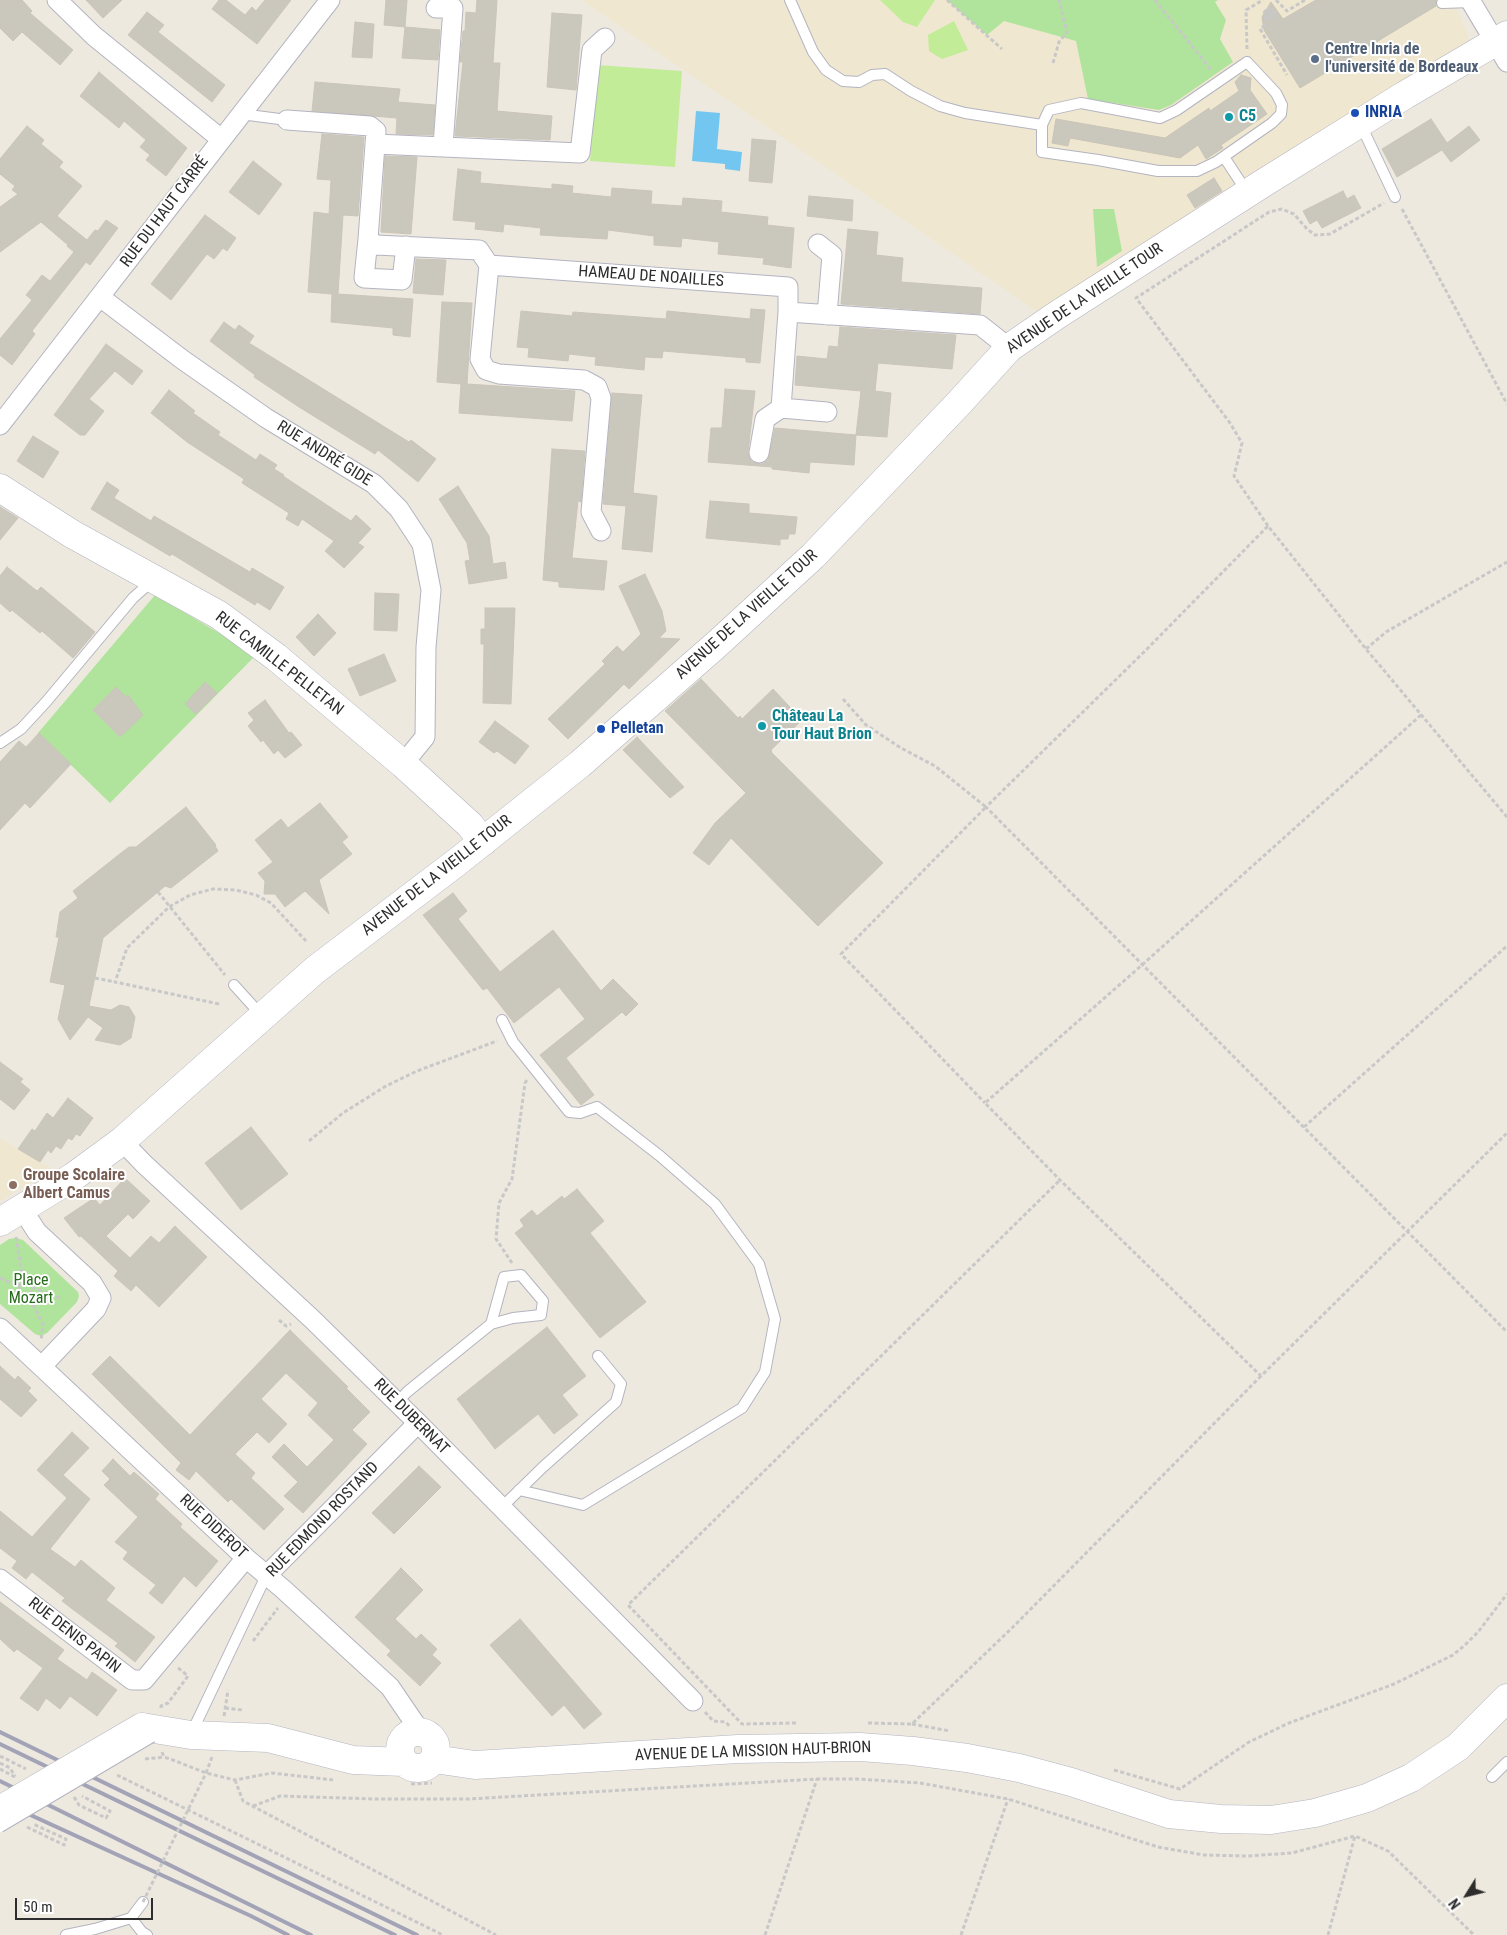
<!DOCTYPE html>
<html>
<head>
<meta charset="utf-8">
<style>
  body { margin:0 }
  #map { position:relative; width:1507px; height:1935px; overflow:hidden; background:#eee9df; font-family:"Roboto Condensed",sans-serif }
  canvas { display:block }
  .north { position:absolute; left:1442px; top:1870px; width:50px; height:50px; -webkit-text-stroke:4px #fff; paint-order:stroke; rotate:234deg; font-size:14px; font-weight:700; line-height:20px; text-align:center; color:#2d2d2d }
  .north::after { content:''; display:block; margin:auto; width:18px; height:22px; background:#2d2d2d; clip-path:polygon(50% 0,100% 100%,50% 72%,0 100%) }
  .scale { position:absolute; left:15px; top:1898px; width:138px; height:22px; box-sizing:border-box; border:2px solid #2d2d2d; border-top:0; padding-left:6px; font-size:15px; line-height:18px; white-space:nowrap; color:#2d2d2d; -webkit-text-stroke:4px #fff; paint-order:stroke }
</style>
</head>
<body>
<div id="map">
<canvas width="1507" height="1935"></canvas>
<div class="north">N</div>
<div class="scale">50 m</div>
</div>
<script>
const context = document.querySelector('canvas').getContext('2d');
context.lineJoin = 'round';
function paint(path, color) { context.fillStyle = color; context.fill(path, 'evenodd'); }
const poly = rows => new Path2D(rows.map(r => 'M' + r).join(''));
function stroke(path, color, width, dash) { context.strokeStyle = color; context.lineWidth = width; context.lineCap = dash ? 'butt' : 'round'; context.setLineDash(dash || []); context.stroke(path); }
function drawText(font, color, halo, rows, align = 'center') {
  context.font = font + ' "Roboto Condensed",sans-serif'; context.lineWidth = 4; context.setLineDash([]); context.textBaseline = 'middle'; context.strokeStyle = halo; context.fillStyle = color; for (const [text, x, y, turn = 0] of rows) {
    context.save(); context.translate(x, y); context.rotate((+turn || 0) * Math.PI / 180); context.textAlign = isNaN(turn) ? turn : align; if (halo) context.strokeText(text, 0, 0); context.fillText(text, 0, 0); context.restore();
  }
}
paint(poly([
  [581,0,1453,0,1470,41,1038,312],
  [0,1138,52,1169,0,1201]
]), '#efe7cf');
paint(poly([
  [947,0,1218,0,1215,2,1226,20,1220,39,1233,62,1171,105,1159,110,1088,99,1076,41,1004,21,987,35],
  [1093,209,1114,209,1122,251,1097,267],
  [155,595,256,655,110,803,38,733],
  [16,1238,23,1240,78,1292,79,1296,77,1302,47,1333,41,1336,35,1334,0,1304,0,1245,9,1239]
]), '#b0e49c');
paint(poly([
  [880,0,935,0,917,27,903,22],
  [954,21,968,50,942,59,929,51,928,35],
  [597,65,682,71,675,167,590,161]
]), '#c2ec98');
paint(poly([
  [696,111,720,113,717,149,742,152,740,171,725,169,725,164,692,161]
]), '#73c6f0');
const building = poly([
  [0,0,22,0,32,11,30,13,73,50,60,65,22,32,13,41,0,28,0,0],
  [86,0,122,0,103,18,86,0],
  [219,0,226,0,245,15,252,7,256,11,265,0,291,0,257,44,212,9,219,0],
  [386,0,407,0,405,27,384,25,386,0],
  [477,0,497,0,493,63,500,63,497,111,552,116,550,140,455,136,463,62,460,62,463,31,465,31,466,12,476,13,477,0],
  [1316,0,1436,0,1436,6,1300,88,1264,30,1262,17,1271,2,1283,19,1316,0],
  [147,12,164,25,158,32,225,85,212,102,128,35,147,12],
  [552,13,582,15,576,90,547,87,552,13],
  [355,22,374,24,372,58,352,57,355,22],
  [405,27,440,30,438,60,402,58,405,27],
  [99,72,187,148,166,176,146,160,150,155,140,147,146,140,124,121,119,128,80,96,99,72],
  [1241,75,1251,78,1250,90,1267,114,1221,145,1223,148,1206,159,1198,145,1180,158,1070,138,1068,146,1052,143,1056,119,1165,138,1209,108,1210,111,1239,91,1235,82,1241,75],
  [315,82,400,89,398,102,435,105,433,135,396,134,397,118,312,111,315,82],
  [1431,119,1447,143,1469,126,1480,140,1451,162,1442,150,1397,177,1382,149,1431,119],
  [27,126,44,140,41,144,63,162,59,167,82,186,57,216,87,240,95,230,98,231,106,220,118,228,90,265,86,262,32,331,35,334,12,365,0,355,0,339,32,300,26,295,42,275,50,281,74,252,67,246,68,245,41,222,0,252,0,207,18,194,12,190,15,186,0,174,0,159,27,126],
  [322,134,364,137,358,216,343,215,338,294,413,299,410,337,393,335,393,328,331,322,332,294,308,292,314,212,329,214,331,180,317,179,322,134],
  [752,139,776,141,772,183,749,181,752,139],
  [385,156,417,157,411,234,381,232,385,156],
  [253,161,282,184,259,215,229,192,253,161],
  [458,169,481,172,480,183,552,189,552,184,573,186,572,193,611,197,612,188,652,191,651,204,682,206,683,198,722,201,721,212,768,217,767,225,794,228,791,268,763,264,764,258,718,254,719,242,682,238,681,247,654,245,654,236,608,230,607,239,540,235,541,228,504,224,503,232,475,229,476,222,453,220,458,169],
  [1214,178,1222,191,1195,208,1187,195,1214,178],
  [1343,191,1347,199,1354,195,1361,208,1322,228,1317,220,1310,224,1303,211,1343,191],
  [809,196,853,200,852,221,807,216,809,196],
  [205,215,236,238,227,251,223,248,214,259,207,254,171,300,151,284,205,215],
  [848,229,878,232,876,255,903,258,901,282,982,288,980,314,841,304,848,229],
  [416,259,446,260,443,295,413,293,416,259],
  [442,302,472,303,467,384,575,391,572,421,459,413,461,384,437,382,442,302],
  [751,309,765,310,760,363,746,362,746,358,663,351,662,358,645,357,644,370,595,365,596,357,569,354,568,361,528,357,529,348,517,347,521,311,572,316,573,312,666,319,667,311,750,319,751,309],
  [224,322,235,330,239,325,254,336,249,343,409,442,411,440,436,459,418,482,378,450,375,454,299,407,254,377,255,375,210,341,224,322],
  [840,327,956,335,952,369,878,363,875,391,891,393,887,437,856,435,861,391,795,385,797,356,827,359,829,346,838,347,840,327],
  [106,344,143,371,132,385,115,371,89,399,104,411,85,435,80,435,54,415,106,344],
  [725,389,755,391,748,452,749,457,752,462,762,464,768,460,775,428,856,435,854,465,810,462,809,473,772,469,772,467,708,462,711,428,722,428,725,389],
  [169,390,195,411,193,413,220,432,218,435,256,460,260,454,277,465,274,469,284,475,283,476,351,521,356,515,371,529,358,543,364,547,344,568,325,551,334,541,302,519,298,526,286,519,289,513,242,483,244,479,187,442,151,413,169,390],
  [612,393,642,395,633,493,657,496,652,552,622,549,626,506,603,504,612,393],
  [33,436,59,452,43,478,17,461,33,436],
  [552,449,585,451,581,502,578,501,572,558,607,561,604,590,559,587,559,582,543,580,552,449],
  [107,482,119,490,114,498,151,521,154,516,250,572,252,568,284,587,270,610,257,602,255,605,172,554,170,556,91,509,107,482],
  [458,486,489,536,493,564,505,562,507,578,469,584,465,561,470,560,467,543,439,499,458,486],
  [710,501,749,504,749,513,797,517,795,534,789,534,788,539,780,539,780,545,706,538,710,501],
  [0,507,18,518,0,540,0,507],
  [7,567,37,591,41,587,95,632,73,658,42,631,40,633,12,610,10,612,0,603,0,576,7,567],
  [645,574,662,611,666,631,659,638,680,639,629,689,624,684,568,739,548,719,605,664,602,661,617,646,623,652,641,634,619,586,645,574],
  [375,593,399,594,397,631,374,630,375,593],
  [485,608,515,608,511,704,483,703,484,644,481,644,481,629,485,629,485,608],
  [318,614,336,633,314,656,296,637,318,614],
  [384,654,396,681,360,696,348,669,384,654],
  [701,679,738,718,740,716,742,719,773,689,802,720,771,750,772,753,883,863,818,926,731,838,709,865,693,853,715,823,746,793,665,711,701,679],
  [205,682,217,693,196,714,185,704,205,682],
  [116,687,126,697,128,695,143,715,120,737,93,710,116,687],
  [265,700,289,733,291,732,302,745,285,758,278,750,274,754,263,740,261,742,248,726,254,720,248,713,265,700],
  [495,721,529,746,515,764,497,751,494,753,479,742,495,721],
  [39,733,71,764,30,808,25,803,0,830,0,762,19,741,26,747,39,733],
  [637,737,684,787,670,798,623,750,637,737],
  [320,803,348,837,342,842,352,854,319,880,329,914,305,891,285,907,275,894,264,894,265,881,258,873,273,862,255,840,281,819,288,828,320,803],
  [186,807,216,845,215,846,218,851,171,888,165,886,103,938,89,1006,111,1010,120,1005,129,1007,135,1017,131,1038,120,1045,95,1040,103,1028,88,1017,70,1040,58,1019,65,985,50,982,59,937,56,937,60,912,78,898,73,891,121,853,129,847,136,847,186,807],
  [453,893,467,911,458,919,500,972,553,930,601,991,613,979,638,1004,626,1016,622,1012,566,1058,594,1095,581,1105,540,1055,585,1019,559,987,514,1023,487,988,483,990,423,915,453,893],
  [0,1062,23,1079,20,1082,30,1090,14,1110,0,1099,0,1062],
  [68,1098,93,1118,80,1136,76,1134,72,1140,68,1138,61,1149,56,1146,51,1153,48,1150,40,1162,18,1149,32,1129,35,1131,47,1113,53,1118,68,1098],
  [251,1127,288,1174,241,1210,205,1163,251,1127],
  [125,1178,150,1201,133,1219,128,1214,106,1236,130,1258,151,1236,159,1243,175,1226,207,1257,159,1307,136,1285,131,1291,114,1276,118,1271,81,1236,79,1237,64,1218,94,1198,100,1205,125,1178],
  [577,1189,604,1221,590,1233,646,1302,600,1338,515,1233,524,1226,520,1220,532,1210,537,1216,562,1196,564,1199,577,1189],
  [547,1327,586,1376,562,1395,578,1415,554,1434,538,1414,495,1449,457,1399,547,1327],
  [290,1330,348,1387,346,1388,370,1412,352,1430,367,1444,303,1513,284,1496,298,1482,272,1457,284,1444,307,1467,334,1440,308,1415,318,1403,286,1373,261,1399,287,1424,269,1443,257,1432,235,1454,255,1473,251,1478,284,1509,264,1530,231,1499,228,1502,196,1471,189,1480,176,1470,181,1463,92,1374,110,1356,190,1435,290,1330],
  [0,1366,15,1380,18,1376,31,1388,28,1391,37,1400,21,1417,0,1399,0,1366],
  [72,1432,89,1448,63,1475,90,1499,50,1549,75,1567,81,1560,115,1588,106,1600,155,1637,135,1662,115,1646,118,1643,71,1608,62,1601,65,1598,32,1572,26,1579,12,1568,17,1561,0,1548,0,1511,32,1537,67,1498,37,1470,72,1432],
  [113,1459,130,1476,134,1472,159,1494,155,1499,182,1524,180,1527,218,1561,196,1587,184,1576,162,1604,149,1593,156,1585,123,1559,128,1552,115,1542,138,1517,104,1485,110,1479,102,1471,113,1459],
  [419,1466,441,1487,394,1534,372,1513,419,1466],
  [401,1568,423,1590,395,1619,416,1639,421,1634,437,1649,432,1655,441,1663,420,1686,387,1655,391,1651,355,1617,401,1568],
  [0,1602,64,1650,57,1659,87,1680,92,1672,117,1690,97,1716,70,1696,60,1709,46,1698,38,1711,20,1698,43,1668,17,1649,14,1652,0,1639,0,1602],
  [520,1619,602,1714,584,1729,564,1705,552,1716,490,1645,520,1619]
]);
paint(building, '#cac7bd');
stroke(building, '#cac5b8', 1);
const lane = poly([
  [790,0,813,52,826,70,843,81,859,82,872,75,885,74,911,91,940,106,965,113,1042,125],
  [1442,3,1472,2],
  [1247,62,1276,93,1282,105,1281,114,1272,123,1216,162,1197,171,1158,171,1098,160,1042,152,1042,125,1049,110,1081,103,1160,118,1177,110,1247,62],
  [241,114,287,120],
  [1360,123,1395,197],
  [1224,157,1247,192],
  [0,743,21,729,46,702,133,598,153,580],
  [234,985,262,1016],
  [502,1020,513,1042,569,1112,580,1113,597,1107,660,1156,715,1204,759,1264,775,1319,765,1372,742,1408,583,1505,519,1490],
  [397,1403,407,1392,491,1324,513,1318,541,1315,543,1301,521,1275,504,1277,491,1324],
  [502,1507,543,1467,616,1402,621,1384,598,1356],
  [191,1734,266,1576],
  [1492,1777,1507,1762],
  [131,1918,142,1932,147,1935],
  [66,1935,95,1929,131,1918,143,1902]
]);
const street = poly([
  [57,0,94,36,221,139],
  [1470,0,1507,62],
  [436,8,453,8,443,146],
  [287,120,370,126,376,131,368,239,376,245,479,250,489,265,788,287,788,312,781,408,827,412],
  [375,144,580,153,592,50,605,38],
  [368,239,364,278,402,280,406,246],
  [818,244,832,255,827,315],
  [489,265,480,359,486,370,499,374,584,380,597,387,601,398,591,512,601,531],
  [100,297,183,360,266,418,374,484,399,509,422,544,431,590,426,647,425,737,403,764],
  [788,312,980,325,1009,348],
  [0,425,330,0],
  [759,453,765,419,781,408],
  [122,1141,144,1164,312,1319,418,1423,693,1701],
  [22,1209,37,1232,92,1283,101,1298,96,1309,42,1366],
  [0,1328,246,1558,283,1589,390,1687,420,1731],
  [266,1576,418,1423],
  [0,1579,132,1680,144,1680,246,1558]
]);
const secondary = poly([
  [0,488,72,534,219,615,276,657,403,764,470,825,483,842],
  [0,1222,73,1177,122,1141,315,970,457,862,580,764,717,644,813,556,960,402,1009,348,1057,315,1265,182,1405,95,1507,35],
  [142,1727,191,1735,268,1738,353,1760,404,1762],
  '400 1750a18 18 0 1 1 36 0a18 18 0 1 1-36 0Z',
  [434,1759,475,1765,738,1749,860,1747,913,1751,967,1758,1019,1768,1071,1782,1169,1814,1221,1819,1271,1820,1315,1813,1367,1798,1411,1778,1458,1747,1507,1698]
]);
stroke(lane, '#b3b4c0', 12);
stroke(street, '#b3b4c0', 21);
stroke(secondary, '#b3b4c0', 29);
stroke(poly([
  [947,0,1002,49],
  [1155,0,1211,70],
  [1276,0,1287,11,1305,0],
  [1267,8,1271,11,1266,18,1263,15,1267,8],
  [1272,11,1275,13,1270,20,1267,18,1272,11],
  [1265,25,1260,29,1287,75],
  [1247,49,1246,10,1263,0],
  [1053,63,1059,42,1067,32,1059,0],
  [1402,209,1507,404],
  [1268,526,1234,476,1242,443,1230,423,1136,298,1269,212,1282,209,1294,214,1307,229,1315,235,1330,234,1384,203],
  [1366,649,1386,632,1507,562],
  [843,699,866,725,901,748,935,766,986,807,841,954,985,1103],
  [1421,715,1142,965,985,1103,1060,1180,1261,1376,1507,1133],
  [1507,817,1366,649,1268,526,1144,652,986,807,1507,1332],
  [158,892,225,975],
  [95,978,115,982],
  [219,1004,115,982,127,948,169,907,190,895,213,889,236,890,256,895,271,903,306,941],
  [1304,1127,1507,946],
  [309,1141,343,1113,386,1086,417,1071,497,1041],
  [16,1237,23,1281],
  [512,1263,496,1239,499,1203,512,1179,525,1083,527,1080],
  [0,1278,19,1286],
  '19 1287a7 7 0 1 1 14 0a7 7 0 1 1-14 0Z',
  [32,1287,62,1299],
  [27,1293,43,1324,41,1341],
  [279,1320,286,1326,291,1324],
  [253,1641,278,1608],
  [161,1708,161,1706,168,1703,188,1676,177,1667],
  [225,1708,243,1710],
  [705,1712,713,1721,726,1722,730,1727],
  [224,1716,228,1690],
  [796,1723,742,1724,628,1605,1060,1180],
  [868,1723,912,1724,1012,1628,1261,1376],
  [912,1724,950,1731],
  [162,1752,164,1757,173,1760,206,1773,235,1780,272,1773,333,1780],
  [0,1756,26,1769],
  [0,1763,10,1768,15,1776],
  [0,1769,15,1777],
  [1114,1770,1180,1789,1249,1742,1289,1723,1394,1684,1453,1655,1465,1645,1478,1632,1507,1594],
  [206,1773,212,1757],
  [117,1775,443,1935],
  [235,1780,243,1801,496,1935],
  [411,1784,432,1783],
  [74,1797,79,1805,106,1818,110,1811,82,1796],
  [253,1806,280,1796,376,1799,468,1799,817,1779,857,1779,920,1783,1008,1799,1158,1847,1204,1855,1247,1856,1292,1853,1355,1836],
  [27,1827,64,1845,66,1839,33,1824],
  [765,1935,817,1779],
  [961,1935,1008,1799],
  [1328,1935,1355,1836,1388,1851,1474,1935]
]), '#c8c8c8', 3, [4, 2.5]);
stroke(lane, '#fff', 10);
stroke(street, '#fff', 19);
stroke(secondary, '#fff', 28);
stroke(poly([
  [0,1732,417,1935],
  [0,1744,395,1935],
  [0,1781,311,1935],
  [0,1801,251,1916,288,1935]
]), '#a2a3b7', 4);
const laneBridge = poly([
  [0,1827,152,1737]
]);
const secondaryBridge = poly([
  [0,1810,142,1727]
]);
stroke(laneBridge, '#b3b4c0', 12, []);
stroke(secondaryBridge, '#b3b4c0', 29, []);
stroke(poly([
  [145,1759,164,1757],
  [143,1902,206,1773]
]), '#c8c8c8', 3, [4, 2.5]);
stroke(laneBridge, '#fff', 10);
stroke(secondaryBridge, '#fff', 28);
for (const [x, y, r, color] of [
  [1315,59,5,"#5c6f8a"],
  [1355,113,5,"#1a4fb4"],
  [1229,117,5,"#0f9aa8"],
  [762,726,5,"#0f9aa8"],
  [601,729,5,"#1a4fb4"],
  [13,1185,5,"#8d6e63"]
]) { const dot = new Path2D(); dot.arc(x, y, r, 0, 2 * Math.PI); context.fillStyle = color; context.fill(dot); stroke(dot, '#fff', 2); }
drawText('bold 16px', '#4e5e75', '#fff', [
  ["Centre Inria de",1325,50],
  ["l'université de Bordeaux",1325,68]
], 'left');
drawText('bold 16px', '#164399', '#fff', [
  ["INRIA",1365,113],
  ["Pelletan",611,729]
], 'left');
drawText('bold 16px', '#0d838f', '#fff', [
  ["C5",1239,117],
  ["Château La",772,717],
  ["Tour Haut Brion",772,735]
], 'left');
drawText('16px', '#2d2d2d', '#fff', [
  ["RUE DU HAUT CARRÉ",165,212,-53],
  ["HAMEAU DE NOAILLES",651,277,4],
  ["AVENUE DE LA VIEILLE TOUR",1085,299,-34],
  ["RUE ANDRÉ GIDE",324,454,32],
  ["AVENUE DE LA VIEILLE TOUR",747,615,-42],
  ["RUE CAMILLE PELLETAN",279,664,38],
  ["AVENUE DE LA VIEILLE TOUR",437,876,-38],
  ["RUE DUBERNAT",411,1417,45],
  ["RUE EDMOND ROSTAND",323,1520,-46],
  ["RUE DIDEROT",213,1527,43],
  ["RUE DENIS PAPIN",74,1636,38],
  ["AVENUE DE LA MISSION HAUT-BRION",753,1752,-2]
]);
drawText('bold 16px', '#785e54', '#fff', [
  ["Groupe Scolaire",23,1176],
  ["Albert Camus",23,1194]
], 'left');
drawText('16px', '#266c1a', '#fff', [
  ["Place",31,1281],
  ["Mozart",31,1299]
]);
</script>
</body>
</html>
